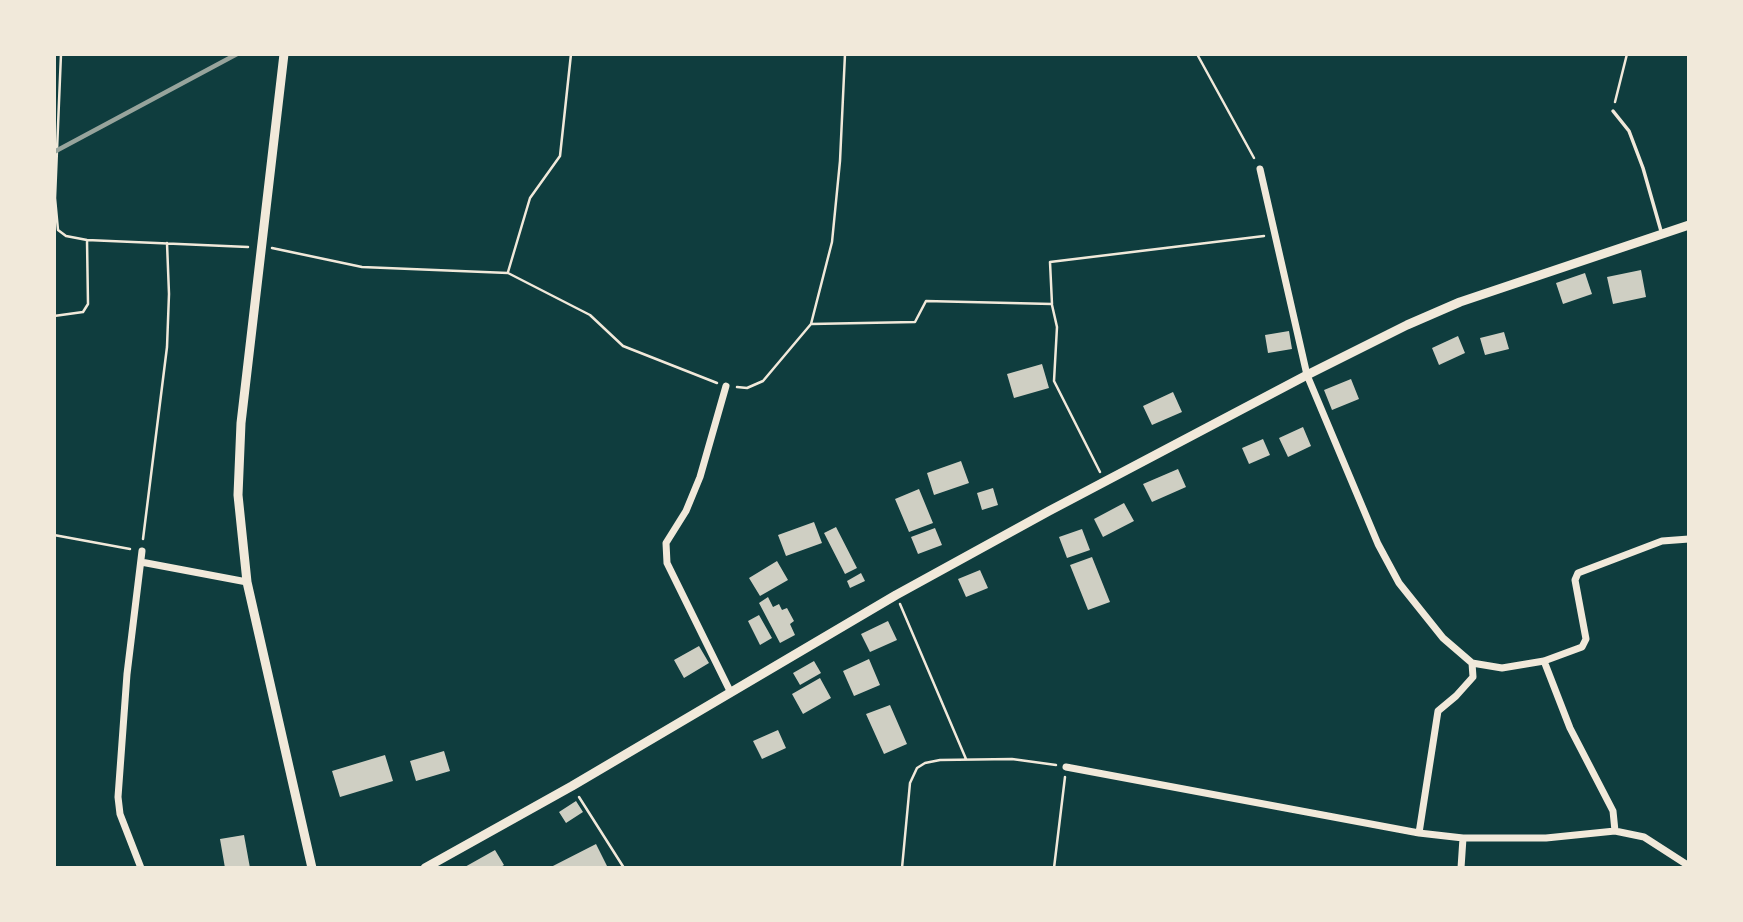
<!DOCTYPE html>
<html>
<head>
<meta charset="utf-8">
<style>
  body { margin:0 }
  #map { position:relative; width:1743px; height:922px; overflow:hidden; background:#0f3d3e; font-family:"Noto Sans",sans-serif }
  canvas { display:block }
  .frame { position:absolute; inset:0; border:56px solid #f1e9da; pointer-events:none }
</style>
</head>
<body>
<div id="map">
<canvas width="1743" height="922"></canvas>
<div class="frame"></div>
</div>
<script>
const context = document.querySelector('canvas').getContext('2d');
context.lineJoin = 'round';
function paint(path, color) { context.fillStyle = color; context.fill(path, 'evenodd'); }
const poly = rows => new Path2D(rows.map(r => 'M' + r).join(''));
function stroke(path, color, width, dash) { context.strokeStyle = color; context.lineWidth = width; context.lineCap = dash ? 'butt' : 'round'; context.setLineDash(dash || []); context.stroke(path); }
paint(poly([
  [1641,270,1646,297,1613,304,1607,277],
  [1585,273,1592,294,1563,304,1556,283],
  [1289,331,1292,349,1268,353,1265,335],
  [1504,332,1509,349,1485,355,1480,338],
  [1458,336,1465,353,1439,365,1432,348],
  [1042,364,1049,388,1014,398,1007,374],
  [1351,379,1359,399,1332,410,1324,390],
  [1173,392,1182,412,1152,425,1143,406],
  [1303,427,1311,446,1288,457,1279,438],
  [1263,439,1270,455,1249,464,1242,448],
  [961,461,969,483,934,495,927,473],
  [1178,469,1186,487,1152,502,1143,484],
  [993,488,998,505,982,510,977,493],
  [919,489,933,523,909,532,895,499],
  [1124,503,1134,521,1103,537,1094,519],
  [814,522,822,543,786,556,778,535],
  [836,527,857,568,845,574,824,533],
  [935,528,942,545,918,554,911,537],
  [1082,529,1090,550,1067,558,1059,537],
  [1092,557,1110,602,1088,610,1070,565],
  [777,561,788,580,760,596,749,578],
  [980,570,988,588,966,597,958,579],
  [861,573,865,581,850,588,847,581],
  [768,597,773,607,779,604,782,610,787,608,794,621,790,624,795,635,780,643,759,603],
  [759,615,772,638,760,645,748,621],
  [888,621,897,640,870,652,861,634],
  [699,646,709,663,684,678,674,660],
  [869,659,880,685,854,696,843,671],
  [814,661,821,673,800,685,793,673],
  [820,678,831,698,803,714,792,694],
  [890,705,907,744,884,754,866,714],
  [778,730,786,748,762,759,753,741],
  [444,751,450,771,416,781,410,761],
  [385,755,393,781,340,797,332,771],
  [576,801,583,812,566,823,559,812],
  [244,835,250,868,225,868,220,839],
  [596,844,608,868,549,868],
  [495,850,504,865,499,868,463,868]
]), '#cfcfc3');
stroke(poly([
  [61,54,55,198,58,230,66,236,87,240,248,247],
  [1197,54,1254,158],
  [1615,102,1627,54],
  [272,248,362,267,508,273,590,315,623,346,717,383],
  [508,272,530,198,560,156,571,54],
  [1052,305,1057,327,1054,381,1100,472],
  [54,316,83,312,88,304,87,240],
  [811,324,915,322,926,301,1052,304,1050,262,1264,236],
  [737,387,747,388,763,381,811,324,832,242,840,161,845,54],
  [54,535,130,549],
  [143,539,167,347,169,294,167,243],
  [900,604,966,759],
  [579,797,624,868],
  [902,868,910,783,917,768,925,763,940,760,1012,759,1056,765],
  [1054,868,1065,777]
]), '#f1e9da', 2.5);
stroke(poly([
  [1613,111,1629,131,1643,168,1661,231]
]), '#f1e9da', 3.5);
stroke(poly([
  [1260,169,1307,375,1378,544,1399,583,1443,638,1472,663,1502,668,1544,661,1582,647,1586,639,1575,580,1578,573,1662,541,1689,539],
  [726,386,700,477,686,511,666,543,667,563,730,691],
  [141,562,247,582],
  [1544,661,1570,728,1613,811,1615,831],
  [1066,767,1419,833,1463,838,1546,838,1615,831,1644,837,1689,866],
  [1419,833,1438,711,1456,696,1473,677,1472,663],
  [141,868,120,814,118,797,127,674,142,551],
  [1461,868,1463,838]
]), '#f1e9da', 7);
stroke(poly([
  [284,54,241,423,238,495,247,582,312,868],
  [425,868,572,786,896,595,1049,511,1307,375,1407,325,1460,302,1689,225]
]), '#f1e9da', 9);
stroke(poly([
  [54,152,237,54]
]), '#97a49c', 4.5);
</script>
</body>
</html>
